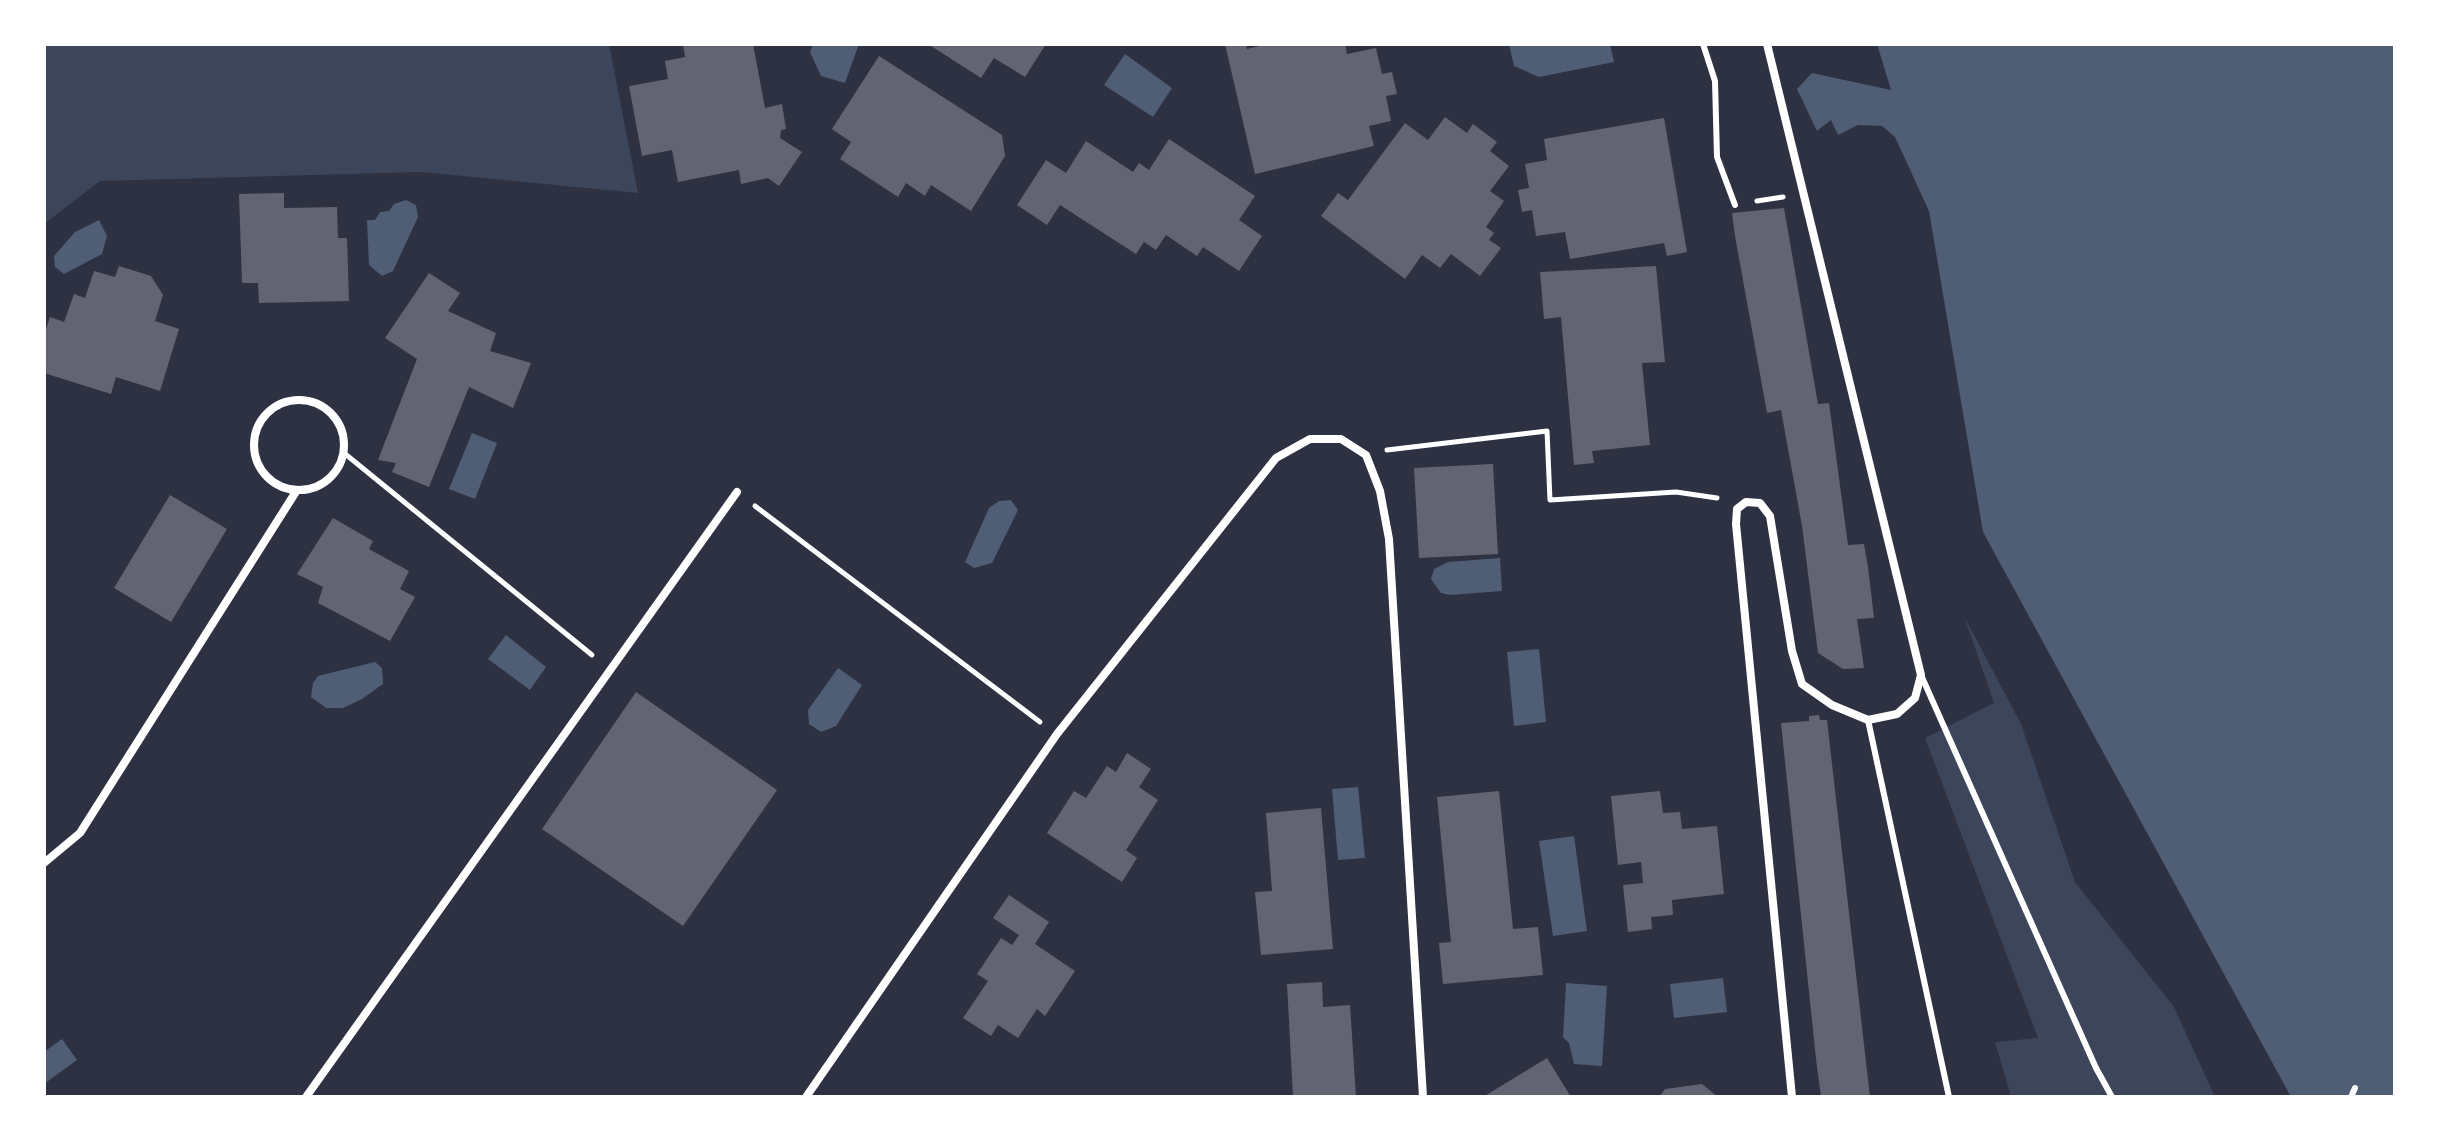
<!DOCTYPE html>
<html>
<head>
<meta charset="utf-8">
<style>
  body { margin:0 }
  #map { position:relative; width:2439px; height:1141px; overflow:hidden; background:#2d3142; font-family:"Noto Sans",sans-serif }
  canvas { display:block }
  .frame { position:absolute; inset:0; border:46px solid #fff; pointer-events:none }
</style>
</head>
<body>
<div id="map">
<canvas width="2439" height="1141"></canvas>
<div class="frame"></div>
</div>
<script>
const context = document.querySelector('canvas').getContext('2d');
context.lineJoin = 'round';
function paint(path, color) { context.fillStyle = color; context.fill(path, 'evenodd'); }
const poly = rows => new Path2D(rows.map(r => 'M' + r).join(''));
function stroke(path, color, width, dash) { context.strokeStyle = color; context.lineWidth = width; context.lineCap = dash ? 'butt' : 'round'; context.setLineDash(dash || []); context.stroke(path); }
paint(poly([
  [44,44,609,44,638,193,421,172,100,181,44,224],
  [1964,616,2021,724,2075,882,2174,1007,2215,1097,2011,1097,1995,1042,2038,1038,1925,738,1994,703]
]), '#3c4559');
paint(poly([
  [813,44,859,44,845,83,821,76,810,52],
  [1509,44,1610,44,1614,62,1539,77,1514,66],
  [1877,44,2395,44,2395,1097,2291,1097,1983,532,1929,211,1895,137,1882,126,1858,125,1838,135,1831,120,1817,131,1797,89,1812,73,1891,90],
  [1125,54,1172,88,1153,117,1104,85],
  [406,200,416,205,418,217,393,271,382,276,369,265,367,220,375,220,380,212,389,211,394,204],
  [99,220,107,236,102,254,64,274,55,267,54,256,75,232],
  [472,433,497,443,475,499,449,489],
  [1011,500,1018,510,992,563,974,568,965,562,989,508,999,501],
  [1500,558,1502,591,1450,595,1441,593,1431,579,1434,569,1448,562],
  [506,635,546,667,530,690,488,659],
  [1539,649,1546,722,1514,726,1507,652],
  [375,662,382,668,383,684,362,699,343,708,326,708,311,697,313,683,318,676],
  [838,668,862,685,836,726,821,732,809,724,808,710],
  [1358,787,1365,858,1338,860,1332,789],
  [1574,836,1587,931,1553,936,1539,841],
  [1723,978,1727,1012,1674,1018,1670,984],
  [1566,983,1607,986,1602,1066,1574,1064,1569,1043,1563,1037],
  [62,1039,77,1060,44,1084,44,1052]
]), '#4f5d75');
paint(poly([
  [683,44,753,44,765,108,782,104,786,129,781,130,780,138,802,152,779,186,768,178,741,184,739,170,678,182,672,150,642,156,629,86,668,79,665,61,685,57],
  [928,44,1046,44,1025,77,994,58,981,78],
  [1225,44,1246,44,1247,49,1268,44,1345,44,1347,54,1376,48,1382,74,1392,72,1397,94,1386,96,1391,121,1369,126,1374,146,1255,174],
  [879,56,1002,135,1005,156,971,211,931,185,925,196,906,183,898,197,840,159,851,142,832,129],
  [1445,117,1467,133,1473,124,1497,142,1490,151,1509,166,1490,191,1504,201,1486,227,1494,233,1489,240,1501,248,1480,276,1451,254,1440,268,1422,255,1405,279,1321,216,1338,193,1348,200,1405,123,1428,140],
  [1664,118,1687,252,1667,256,1664,243,1570,259,1565,232,1536,236,1532,210,1522,212,1518,190,1529,188,1525,164,1547,160,1544,139],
  [1169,139,1255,196,1239,220,1262,236,1239,271,1203,247,1197,256,1166,235,1156,250,1144,242,1136,254,1060,205,1047,225,1017,205,1046,160,1066,173,1086,141,1133,172,1139,163,1149,170],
  [284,193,284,208,337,207,338,238,347,238,349,301,259,303,258,283,242,283,239,194],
  [1784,208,1818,404,1829,403,1848,545,1864,544,1868,567,1874,618,1857,619,1864,668,1843,669,1818,653,1802,526,1781,410,1767,413,1735,236,1732,213],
  [119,266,151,276,163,295,155,321,179,329,160,391,116,377,111,394,44,373,44,335,50,317,64,322,74,294,85,298,94,271,115,277],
  [1656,266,1665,362,1642,363,1650,445,1592,451,1594,463,1574,465,1561,317,1544,319,1540,272],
  [429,273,460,293,448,311,496,333,490,351,531,363,513,408,469,387,429,487,392,472,396,463,378,460,417,359,385,338],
  [1493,464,1498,554,1419,558,1414,468],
  [170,495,227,529,171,622,114,588],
  [333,518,373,541,369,549,409,571,400,589,415,597,390,641,318,603,323,587,297,574],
  [636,692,777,790,683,926,542,829],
  [1819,715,1820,720,1827,720,1870,1097,1821,1097,1816,1059,1781,723,1809,721,1809,716],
  [1127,753,1151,769,1139,787,1158,800,1126,850,1137,858,1122,882,1047,833,1074,791,1086,798,1107,766,1116,772],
  [1499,791,1513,929,1538,927,1543,975,1443,984,1439,943,1451,942,1437,797],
  [1660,791,1663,813,1680,812,1682,829,1717,826,1724,894,1672,900,1673,915,1651,917,1652,929,1628,932,1623,885,1643,883,1641,862,1618,865,1611,796],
  [1321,808,1333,949,1261,955,1255,892,1272,891,1266,813],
  [1009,895,1049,922,1035,944,1075,971,1045,1016,1037,1009,1018,1038,998,1025,991,1036,963,1018,988,981,977,974,1001,938,1012,945,1019,935,993,918],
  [1322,982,1323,1007,1350,1005,1356,1097,1293,1097,1287,984],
  [1547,1058,1571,1097,1483,1097],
  [1702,1084,1718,1097,1659,1097,1665,1089]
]), '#626471');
stroke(poly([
  [1757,201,1783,197],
  [1387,450,1547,431,1550,500,1676,492,1717,498],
  [344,453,592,655],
  [755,506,1040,722]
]), '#fff', 5);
stroke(poly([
  [1703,44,1715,81,1717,157,1735,205],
  [1921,675,2096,1068,2112,1097],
  [1868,720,1949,1097],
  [2351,1097,2355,1088]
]), '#fff', 6);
stroke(poly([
  [1767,44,1921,675,1915,698,1897,714,1868,720,1832,705,1802,684,1792,651,1770,516,1760,503,1746,502,1737,509,1736,524,1792,1097],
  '254 445a45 45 0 1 1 90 0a45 45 0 1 1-90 0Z',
  [44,863,80,833,297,490],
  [306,1097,737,492],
  [806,1097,1057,734,1276,458,1310,439,1341,439,1366,455,1380,491,1389,539,1423,1097]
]), '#fff', 8);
</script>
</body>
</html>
